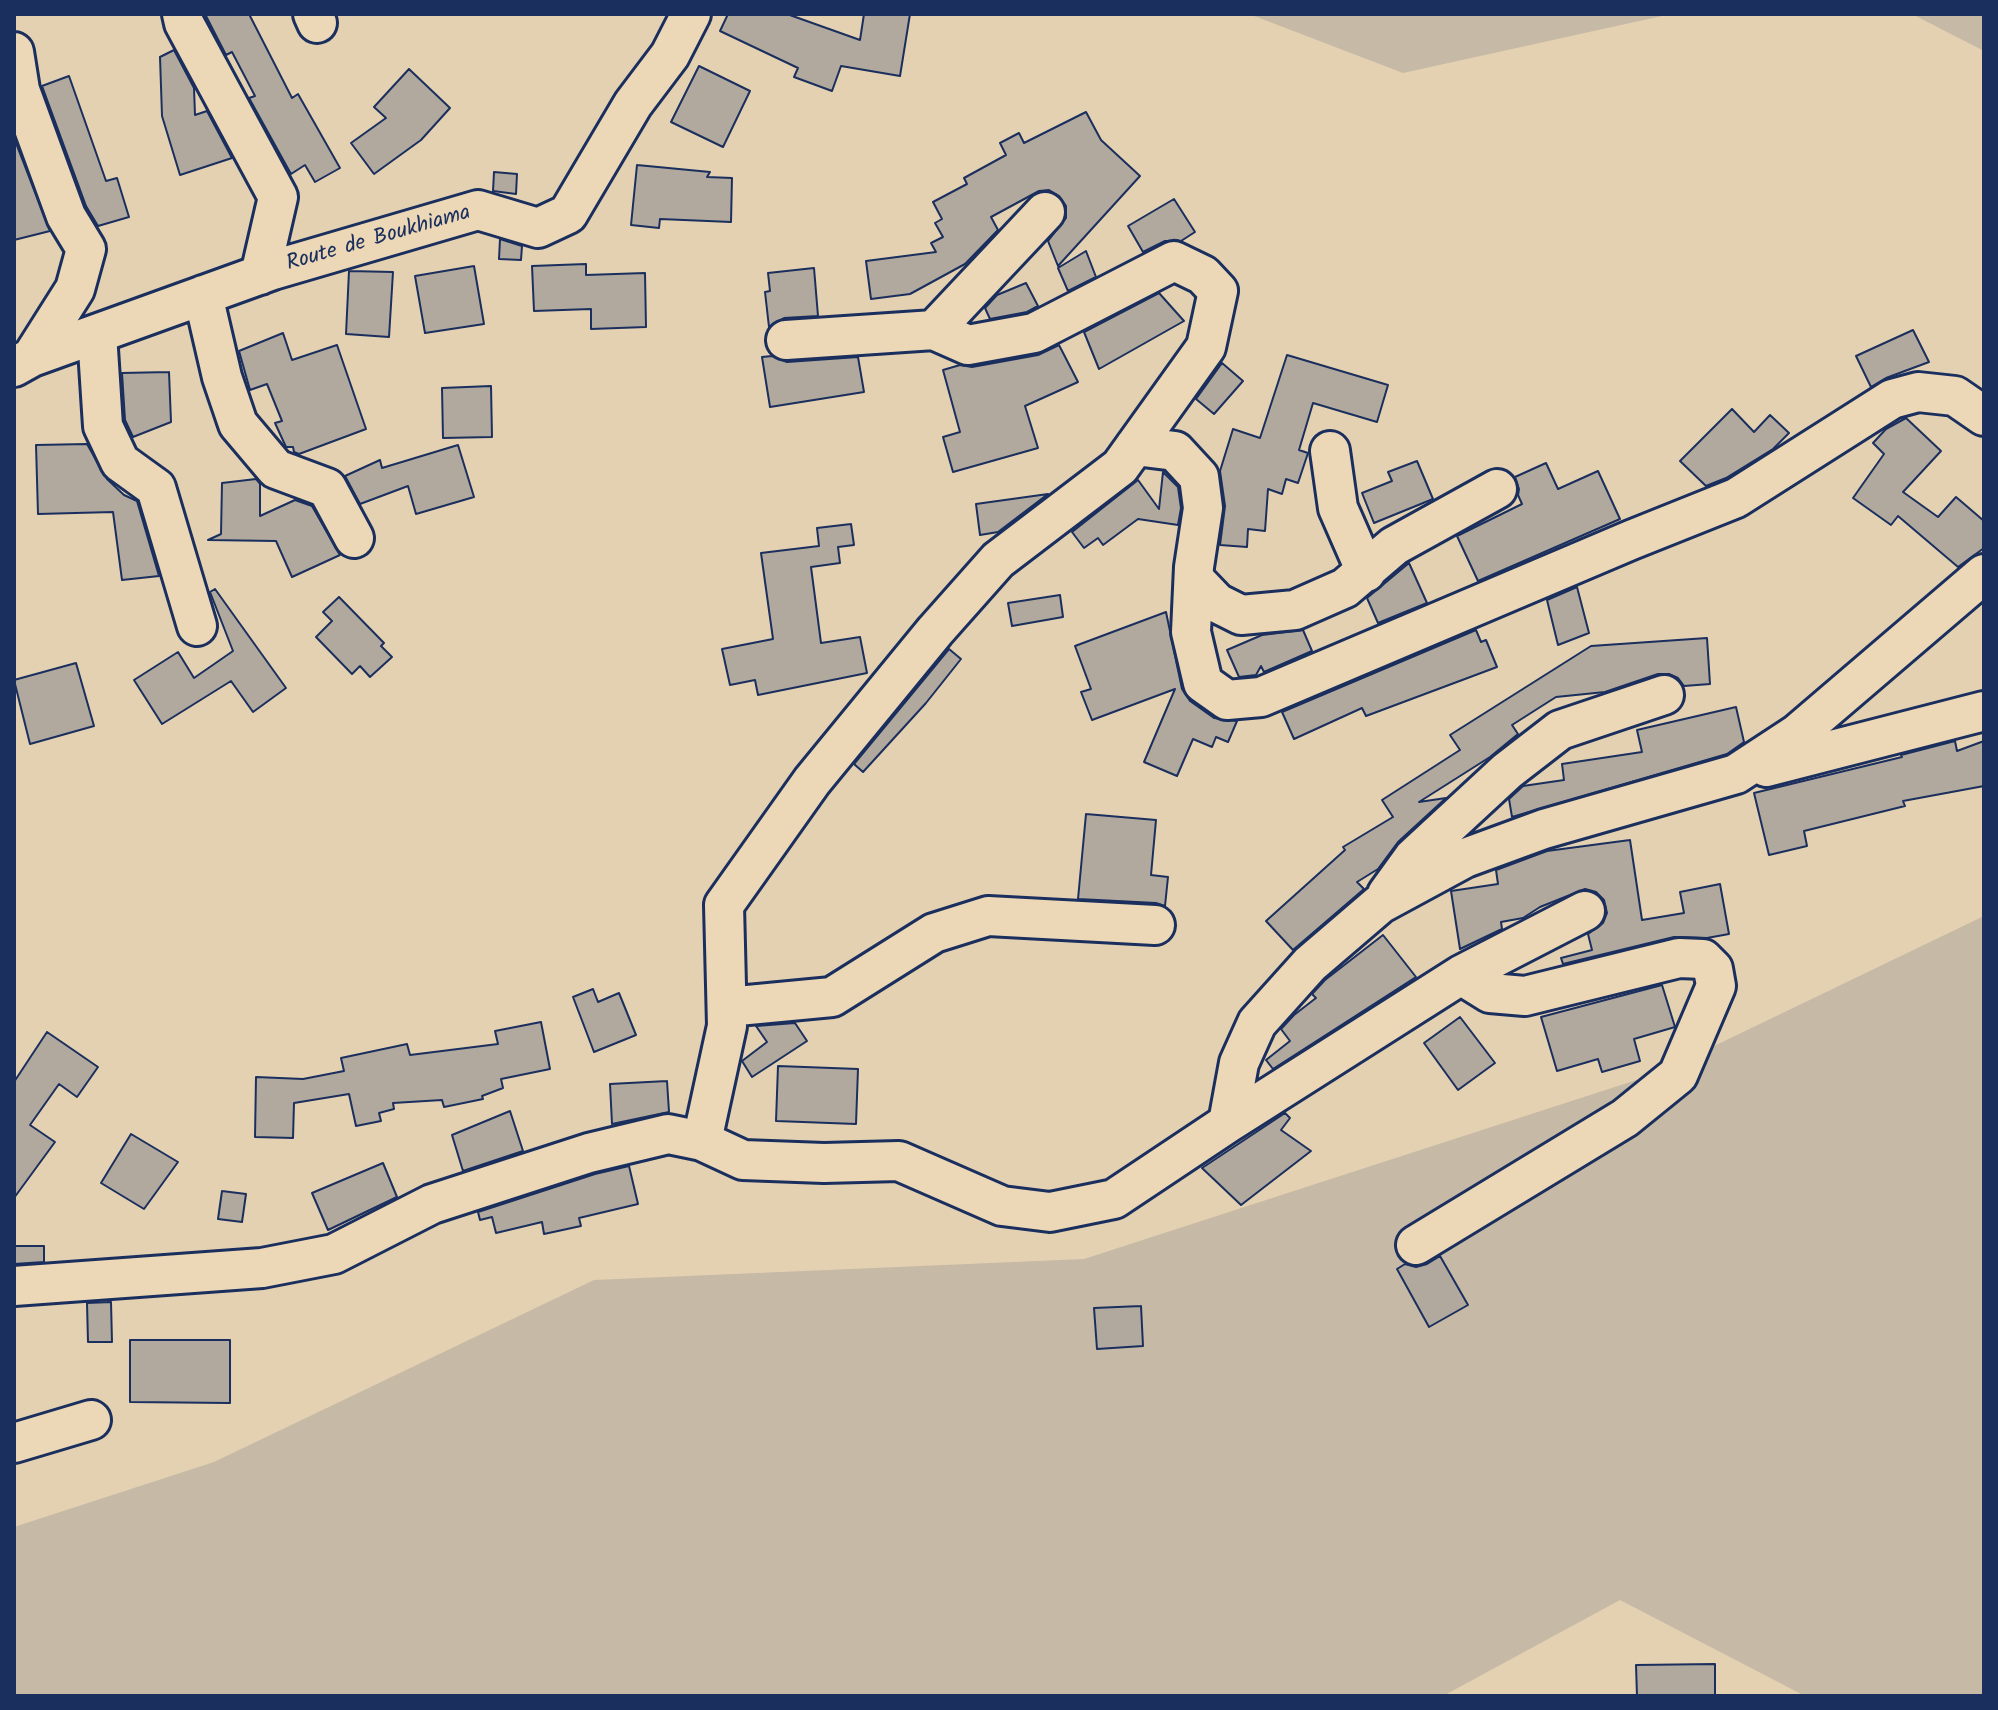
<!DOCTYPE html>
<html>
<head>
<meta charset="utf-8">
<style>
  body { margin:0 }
  #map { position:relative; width:1998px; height:1710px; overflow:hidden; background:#e4d1b2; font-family:Kalam,sans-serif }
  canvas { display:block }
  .frame { position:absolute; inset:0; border:16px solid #1b2f5e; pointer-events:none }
</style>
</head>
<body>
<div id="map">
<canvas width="1998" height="1710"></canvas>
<div class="frame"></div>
</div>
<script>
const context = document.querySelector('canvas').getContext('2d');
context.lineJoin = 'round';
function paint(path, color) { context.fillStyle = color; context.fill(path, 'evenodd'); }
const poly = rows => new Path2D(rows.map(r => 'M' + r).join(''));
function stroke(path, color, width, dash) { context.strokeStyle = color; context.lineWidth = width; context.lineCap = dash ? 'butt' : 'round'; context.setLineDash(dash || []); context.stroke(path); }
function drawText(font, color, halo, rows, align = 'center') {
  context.font = font + ' Kalam,sans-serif'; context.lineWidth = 7; context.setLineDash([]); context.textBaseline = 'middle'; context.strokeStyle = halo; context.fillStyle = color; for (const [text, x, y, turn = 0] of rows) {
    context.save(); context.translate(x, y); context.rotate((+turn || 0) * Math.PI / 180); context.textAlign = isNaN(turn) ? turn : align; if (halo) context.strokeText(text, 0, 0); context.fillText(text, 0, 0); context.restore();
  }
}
paint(poly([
  [1249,14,1671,14,1403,73],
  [1912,14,1984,14,1984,51],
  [1984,916,1984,1696,1805,1696,1620,1600,1443,1696,14,1696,14,1527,214,1462,594,1280,1084,1259,1658,1073]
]), '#c6b9a6');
const building = poly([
  [205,14,249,14,292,98,298,94,340,168,315,182,305,165,291,174,249,98,255,96,232,52,226,55,205,14],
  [728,14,787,14,860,40,864,14,910,14,900,76,841,66,832,91,794,77,798,68,720,31,728,14],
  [174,50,194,88,195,115,207,111,232,158,180,175,162,116,160,57,174,50],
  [699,66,750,91,723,147,671,122,699,66],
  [409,69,450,108,421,140,374,174,351,143,386,118,374,107,409,69],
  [69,76,106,181,117,178,129,217,98,226,86,206,42,86,69,76],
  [1086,112,1101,140,1140,176,1058,266,1048,241,1066,218,1066,206,1059,196,1049,190,1039,191,991,217,998,230,965,264,910,294,871,299,866,261,936,252,931,243,943,237,935,223,942,219,933,202,967,184,964,178,1006,155,1000,143,1019,133,1024,143,1086,112],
  [14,138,50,231,14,240,14,138],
  [637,165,710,172,707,177,732,178,731,222,660,219,659,228,631,225,637,165],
  [494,172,517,174,516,194,493,191,494,172],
  [1174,199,1195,232,1181,241,1165,241,1143,252,1128,226,1174,199],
  [500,239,522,246,521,260,499,259,500,239],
  [1086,251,1096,277,1068,291,1058,268,1086,251],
  [586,264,586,275,645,273,646,327,591,329,591,309,534,311,532,266,586,264],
  [474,266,484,324,425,333,415,276,474,266],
  [814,268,818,316,784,318,769,327,765,292,770,291,768,273,814,268],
  [349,271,393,272,389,337,346,334,349,271],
  [1026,283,1038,306,1027,312,990,319,985,308,997,295,1026,283],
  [1159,293,1184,321,1099,369,1084,332,1159,293],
  [1913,330,1929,362,1886,378,1871,387,1856,356,1913,330],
  [283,333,292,360,337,345,366,429,299,454,294,452,293,447,286,447,275,423,282,421,267,384,250,390,239,351,283,333],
  [1059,345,1078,382,1025,406,1038,448,953,472,943,437,960,432,943,370,960,365,972,367,1038,355,1059,345],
  [1287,355,1388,385,1377,422,1313,403,1299,450,1308,453,1298,483,1286,479,1282,494,1268,489,1265,531,1248,529,1247,547,1220,545,1225,506,1220,471,1233,429,1260,438,1287,355],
  [772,356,787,362,858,357,864,392,770,407,762,357,772,356],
  [1222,363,1243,381,1214,414,1196,399,1222,363],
  [169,372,171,422,133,437,125,420,122,373,169,372],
  [491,386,492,437,443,438,442,388,491,386],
  [1732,409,1754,432,1770,415,1789,433,1773,449,1726,478,1706,486,1680,461,1732,409],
  [1906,418,1941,451,1903,492,1938,517,1956,497,1984,521,1984,548,1958,567,1898,516,1891,525,1853,498,1884,454,1873,443,1886,429,1906,418],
  [87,444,107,479,124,495,137,501,159,576,122,580,113,512,38,514,36,445,87,444],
  [458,445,474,497,416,514,408,486,360,504,345,476,380,460,382,468,458,445],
  [1417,461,1433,499,1374,523,1362,493,1392,481,1388,472,1417,461],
  [1546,463,1558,489,1598,471,1620,519,1478,581,1457,536,1522,504,1518,495,1519,489,1515,477,1546,463],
  [1163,472,1178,487,1181,508,1178,525,1138,519,1103,545,1098,538,1084,548,1072,532,1138,480,1159,509,1163,472],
  [256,479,260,484,260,516,295,500,312,506,340,555,292,577,276,541,208,540,221,534,222,483,256,479],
  [1048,494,998,532,980,535,976,504,1048,494],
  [851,524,854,545,838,547,840,563,811,567,821,643,860,637,867,673,758,695,755,680,730,685,722,649,773,639,761,553,819,546,817,528,851,524],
  [1409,563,1427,603,1378,623,1367,598,1409,563],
  [1577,587,1589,633,1558,645,1547,600,1577,587],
  [215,589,286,688,253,712,231,681,162,724,134,680,178,652,194,678,233,651,210,592,215,589],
  [1060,595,1063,617,1012,626,1008,603,1060,595],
  [339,597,384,643,381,646,392,657,370,677,360,666,352,674,316,637,332,621,323,612,339,597],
  [1166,612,1182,689,1190,701,1214,718,1237,721,1228,742,1216,737,1212,747,1193,739,1177,776,1144,762,1175,689,1092,720,1081,692,1091,689,1075,646,1166,612],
  [1303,630,1312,651,1264,672,1261,666,1256,675,1239,677,1227,650,1262,635,1303,630],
  [1476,630,1481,642,1486,640,1497,667,1366,716,1362,708,1294,739,1282,712,1476,630],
  [1707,638,1710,684,1684,686,1678,678,1669,674,1658,674,1605,692,1556,697,1512,725,1518,734,1490,757,1419,802,1446,798,1398,842,1378,869,1357,882,1364,889,1293,950,1266,921,1345,850,1343,847,1393,817,1382,800,1460,750,1450,735,1591,646,1707,638],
  [949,649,961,659,926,703,863,772,854,764,949,649],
  [76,663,94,726,30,744,14,680,76,663],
  [1736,707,1744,742,1727,754,1512,817,1509,799,1523,786,1564,780,1562,764,1642,752,1637,730,1736,707],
  [1955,741,1957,751,1984,741,1984,786,1903,801,1905,806,1804,831,1807,846,1769,855,1754,793,1902,757,1901,755,1955,741],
  [1086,814,1156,820,1151,875,1168,877,1165,906,1156,903,1078,899,1086,814],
  [1630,840,1642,920,1684,913,1680,892,1720,884,1729,934,1707,938,1674,937,1563,964,1561,958,1592,950,1588,934,1603,923,1607,913,1604,900,1596,892,1585,889,1540,907,1523,918,1501,922,1502,929,1460,949,1451,891,1498,884,1496,870,1547,851,1630,840],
  [1383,935,1416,977,1273,1069,1266,1060,1290,1041,1281,1029,1294,1015,1316,998,1312,994,1325,980,1383,935],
  [1662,985,1675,1027,1634,1039,1640,1061,1602,1072,1598,1059,1557,1071,1541,1017,1662,985],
  [593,989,598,1002,619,993,636,1035,594,1052,573,997,593,989],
  [1460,1017,1495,1063,1458,1090,1424,1043,1460,1017],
  [541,1022,550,1069,501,1079,503,1088,482,1096,483,1099,444,1107,442,1100,393,1103,394,1109,379,1113,381,1121,356,1126,349,1094,294,1103,293,1138,255,1137,256,1077,303,1079,344,1071,341,1058,407,1044,410,1055,498,1044,495,1031,541,1022],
  [795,1023,807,1041,752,1077,742,1061,767,1042,756,1026,795,1023],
  [47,1032,98,1067,77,1097,59,1084,30,1125,55,1142,14,1198,14,1082,47,1032],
  [778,1066,858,1069,856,1124,776,1121,778,1066],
  [667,1081,669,1112,612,1124,610,1084,667,1081],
  [510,1111,523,1151,463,1171,452,1135,510,1111],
  [1285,1113,1290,1118,1281,1130,1311,1151,1241,1205,1202,1168,1285,1113],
  [131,1134,178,1162,144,1209,101,1183,131,1134],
  [383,1163,397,1197,328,1230,312,1193,383,1163],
  [629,1166,638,1204,579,1218,581,1226,544,1234,542,1222,496,1233,492,1217,480,1220,478,1212,595,1174,629,1166],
  [222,1191,246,1194,242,1222,218,1219,222,1191],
  [14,1246,44,1246,44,1262,14,1264,14,1246],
  [1440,1256,1468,1305,1429,1327,1397,1269,1405,1264,1416,1267,1427,1264,1440,1256],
  [111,1302,112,1342,88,1342,87,1303,111,1302],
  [1141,1306,1143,1346,1097,1349,1094,1308,1141,1306],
  [130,1340,230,1340,230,1403,130,1402,130,1340],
  [1715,1664,1715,1696,1637,1696,1636,1665,1715,1664]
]);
paint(building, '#b1a99d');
stroke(building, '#1b2f5e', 2);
const minor = poly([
  [182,14,184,23,278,197,260,275],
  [313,14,317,23],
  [14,52,20,90,66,216,86,249,75,289,32,357],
  [203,295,222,377,238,424,276,469,327,488,354,538],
  [934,330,1045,212],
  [97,334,103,426,120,462,156,488,197,626],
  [14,367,32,357,273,270,478,210,538,228,568,214,633,104,670,55,691,14],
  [1135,446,1175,451,1199,477,1203,508,1194,567,1191,632,1203,683,1227,700,1261,697,1631,540,1736,498,1892,399,1918,392,1955,396,1984,416],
  [1330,451,1338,508,1366,572],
  [1194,579,1217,603,1241,615,1295,610,1345,588,1394,546,1497,489],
  [1766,767,1984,711],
  [1387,894,1413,858,1507,771,1560,730,1664,695],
  [727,1007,832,997,934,933,988,916,1155,925],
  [1228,1123,1461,975,1585,911],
  [702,1141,727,1026,724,905,812,781,935,631,998,560,1120,467,1206,347,1218,291,1203,275,1174,261,1034,333,968,345,934,330,786,340],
  [1416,1245,1625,1118,1678,1075,1716,986,1713,969,1703,959,1679,958,1525,996,1490,993,1461,975],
  [14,1286,262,1268,334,1254,432,1204,589,1153,668,1134,702,1141,743,1160,824,1163,899,1161,1002,1206,1050,1212,1114,1199,1228,1123,1239,1063,1257,1023,1310,964,1380,904,1465,858,1544,829,1736,774,1797,734,1984,574],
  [14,1443,91,1420]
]);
stroke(minor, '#1b2f5e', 44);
stroke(minor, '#ecd8b6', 38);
drawText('22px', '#1b2f5e', '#ecd8b6', [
  ["Route de Boukhiama",379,240,-16]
]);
</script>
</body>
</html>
